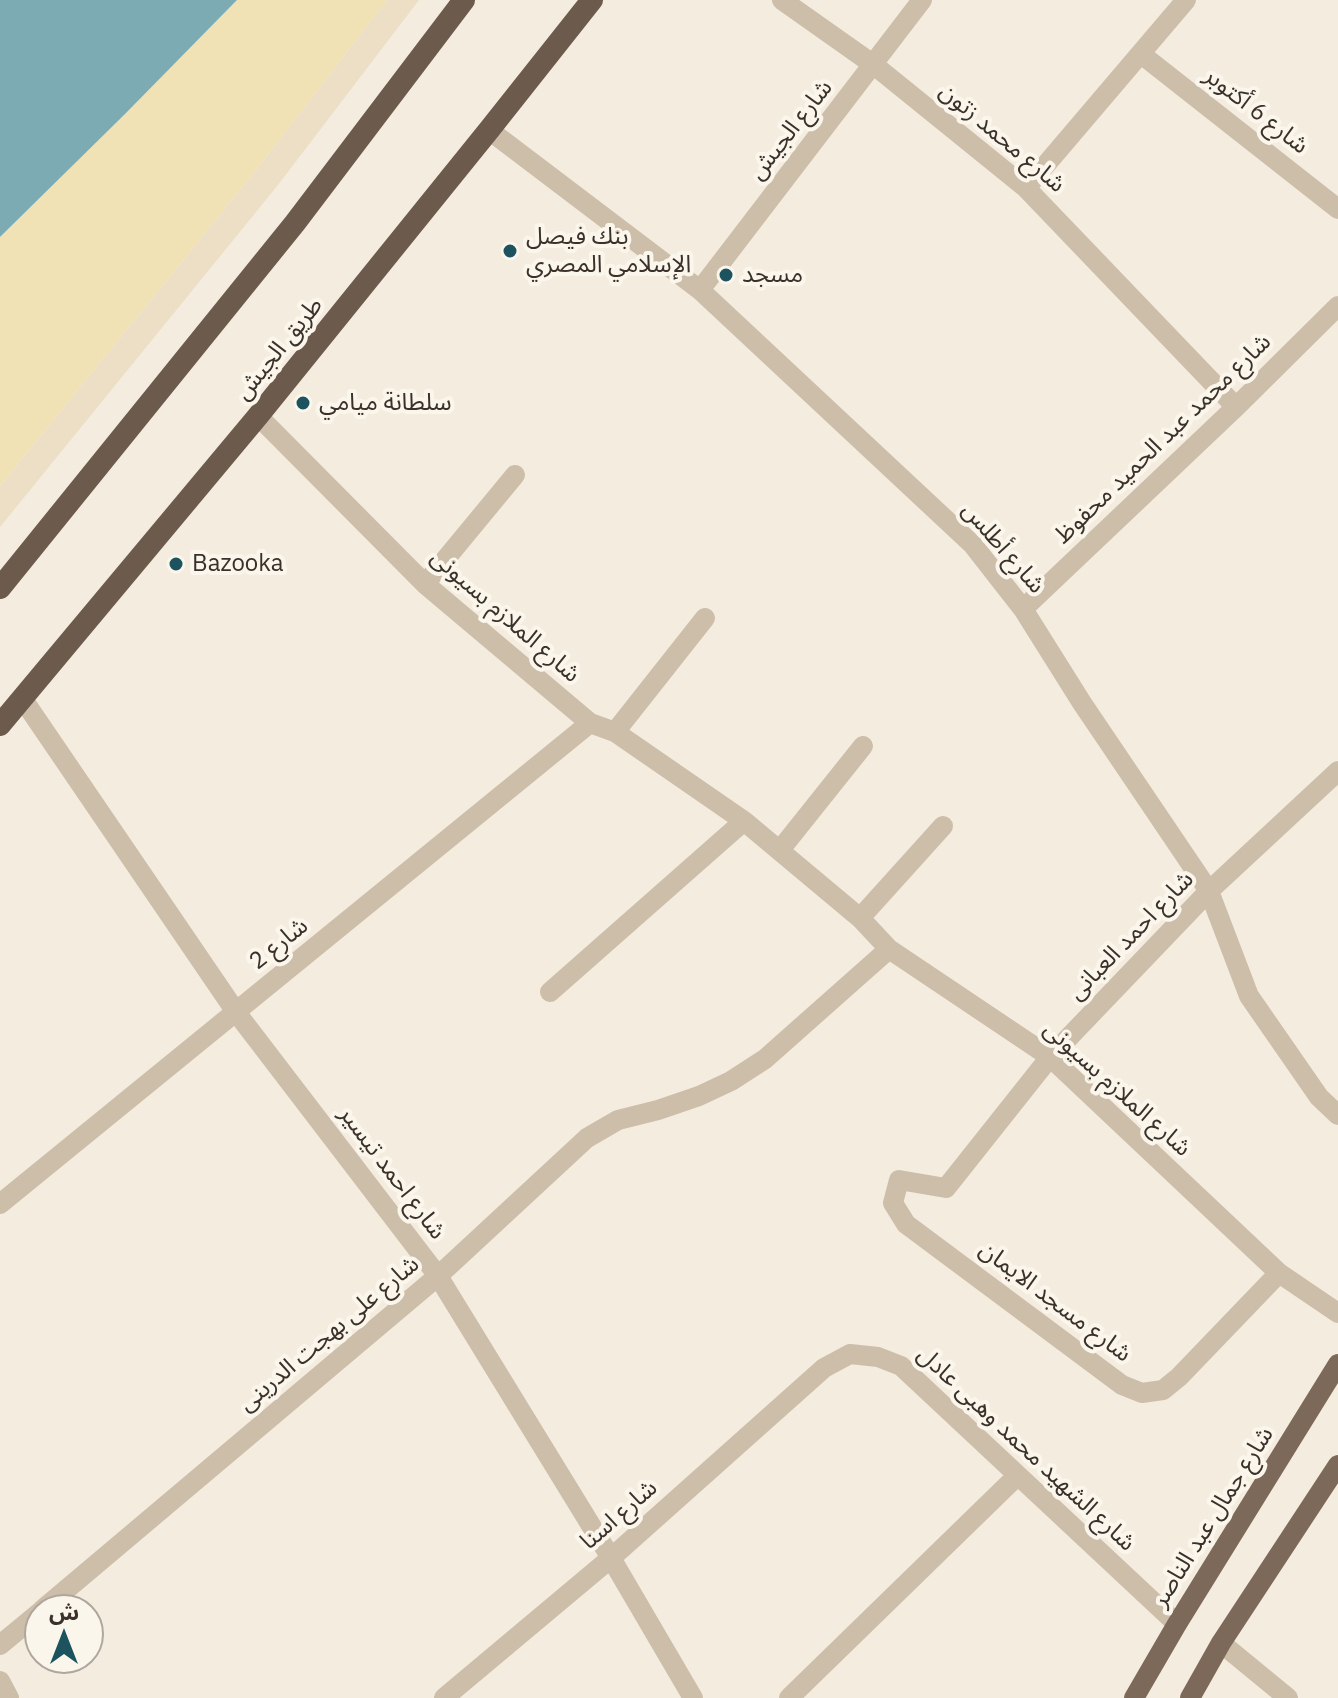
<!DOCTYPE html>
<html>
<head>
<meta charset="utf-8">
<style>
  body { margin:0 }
  #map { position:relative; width:1338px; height:1698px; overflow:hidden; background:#f4ecdf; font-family:"IBM Plex Sans","Noto Sans Arabic",sans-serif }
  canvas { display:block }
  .north { position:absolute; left:24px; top:1594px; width:80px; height:80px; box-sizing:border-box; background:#fbf6ec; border:2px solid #aea79e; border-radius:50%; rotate:0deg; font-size:22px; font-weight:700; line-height:32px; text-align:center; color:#3a312a }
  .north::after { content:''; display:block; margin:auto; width:28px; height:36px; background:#1d535e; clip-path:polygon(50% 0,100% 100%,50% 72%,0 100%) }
</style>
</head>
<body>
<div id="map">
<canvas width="1338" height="1698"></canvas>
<div class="north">ش</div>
</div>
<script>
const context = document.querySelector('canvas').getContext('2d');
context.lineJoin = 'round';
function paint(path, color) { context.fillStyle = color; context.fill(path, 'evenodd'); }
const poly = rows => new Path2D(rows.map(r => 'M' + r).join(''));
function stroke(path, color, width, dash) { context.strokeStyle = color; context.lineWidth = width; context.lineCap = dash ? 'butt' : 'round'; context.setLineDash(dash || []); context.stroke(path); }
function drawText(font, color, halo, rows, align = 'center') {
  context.font = font + ' "IBM Plex Sans","Noto Sans Arabic",sans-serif'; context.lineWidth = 8; context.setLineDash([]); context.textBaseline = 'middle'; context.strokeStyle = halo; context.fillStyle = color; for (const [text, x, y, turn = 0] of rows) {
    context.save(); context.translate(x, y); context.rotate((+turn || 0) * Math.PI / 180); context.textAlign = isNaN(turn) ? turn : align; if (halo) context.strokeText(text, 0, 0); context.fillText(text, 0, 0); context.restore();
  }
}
paint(poly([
  [237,0,387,0,257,169,0,486,0,237,125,114]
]), '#f0e2b5');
paint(poly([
  [387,0,419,0,278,185,0,527,0,486,257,169]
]), '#eddfc5');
paint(poly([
  [0,0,237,0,125,114,0,237]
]), '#7cabb3');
stroke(poly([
  [782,0,874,65,1026,188,1236,407],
  [1141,54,1338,209],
  [489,130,700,290,973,545,1023,609,1082,703,1209,891,1249,996,1319,1097,1338,1115],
  [1026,188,1186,0],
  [700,290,922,0],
  [258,416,425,584,590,723,615,732,744,821,860,918,889,949,1050,1057,1279,1273,1338,1313],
  [425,584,515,475],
  [1023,609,1236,407,1338,306],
  [22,698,236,1012,438,1276,611,1558,693,1698],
  [615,732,705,618],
  [780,850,863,746],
  [860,918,943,826],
  [550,992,744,821],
  [0,1204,590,723],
  [1279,1273,1179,1377,1163,1390,1142,1393,1122,1385,906,1224,893,1203,899,1180,946,1188,1050,1057,1209,891,1338,771],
  [42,1610,438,1276,587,1138,618,1120,658,1110,699,1096,731,1081,765,1059,889,949],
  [1221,1643,1288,1698],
  [0,1645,40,1612],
  [0,1681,9,1698],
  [444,1698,611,1558,824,1368,850,1354,878,1357,901,1366,1177,1624],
  [789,1698,1017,1476]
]), '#cdbeaa', 20);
stroke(poly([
  [1134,1698,1177,1624,1338,1364],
  [1190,1698,1221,1643,1338,1465]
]), '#7d695a', 20);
stroke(poly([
  [0,588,295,223,464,0],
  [0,725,258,416,489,130,592,0]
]), '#6c5a4d', 22);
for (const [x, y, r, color] of [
  [510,251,8,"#1d535e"],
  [726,275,8,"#1d535e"],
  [303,403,8,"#1d535e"],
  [176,564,8,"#1d535e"]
]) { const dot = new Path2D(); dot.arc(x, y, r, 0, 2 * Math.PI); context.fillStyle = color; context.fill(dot); stroke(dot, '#fbf6ec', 3); }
drawText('24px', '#3a312a', '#fbf6ec', [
  ["شارع 6 أكتوبر",1256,111,38],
  ["شارع الجيش",791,130,-52],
  ["شارع محمد زتون",1002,138,40],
  ["طريق الجيش",279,349,-51],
  ["شارع محمد عبد الحميد محفوظ",1163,439,-44],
  ["شارع أطلس",1003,548,49],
  ["شارع الملازم بسيونى",505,616,41],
  ["شارع احمد العبانى",1131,936,-46],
  ["شارع 2",279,944,-39],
  ["شارع الملازم بسيونى",1117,1089,42],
  ["شارع احمد تيسير",392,1173,53],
  ["شارع مسجد الايمان",1055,1302,37],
  ["شارع على بهجت الدرينى",329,1334,-40],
  ["شارع الشهيد محمد وهبى عادل",1026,1449,43],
  ["شارع اسنا",619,1515,-41],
  ["شارع جمال عبد الناصر",1213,1517,-58]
]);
drawText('24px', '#3a312a', '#fbf6ec', [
  ["بنك فيصل",526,237],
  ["الإسلامي المصري",526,265],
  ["مسجد",742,275],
  ["سلطانة ميامي",319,403],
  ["Bazooka",192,564]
], 'left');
</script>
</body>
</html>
